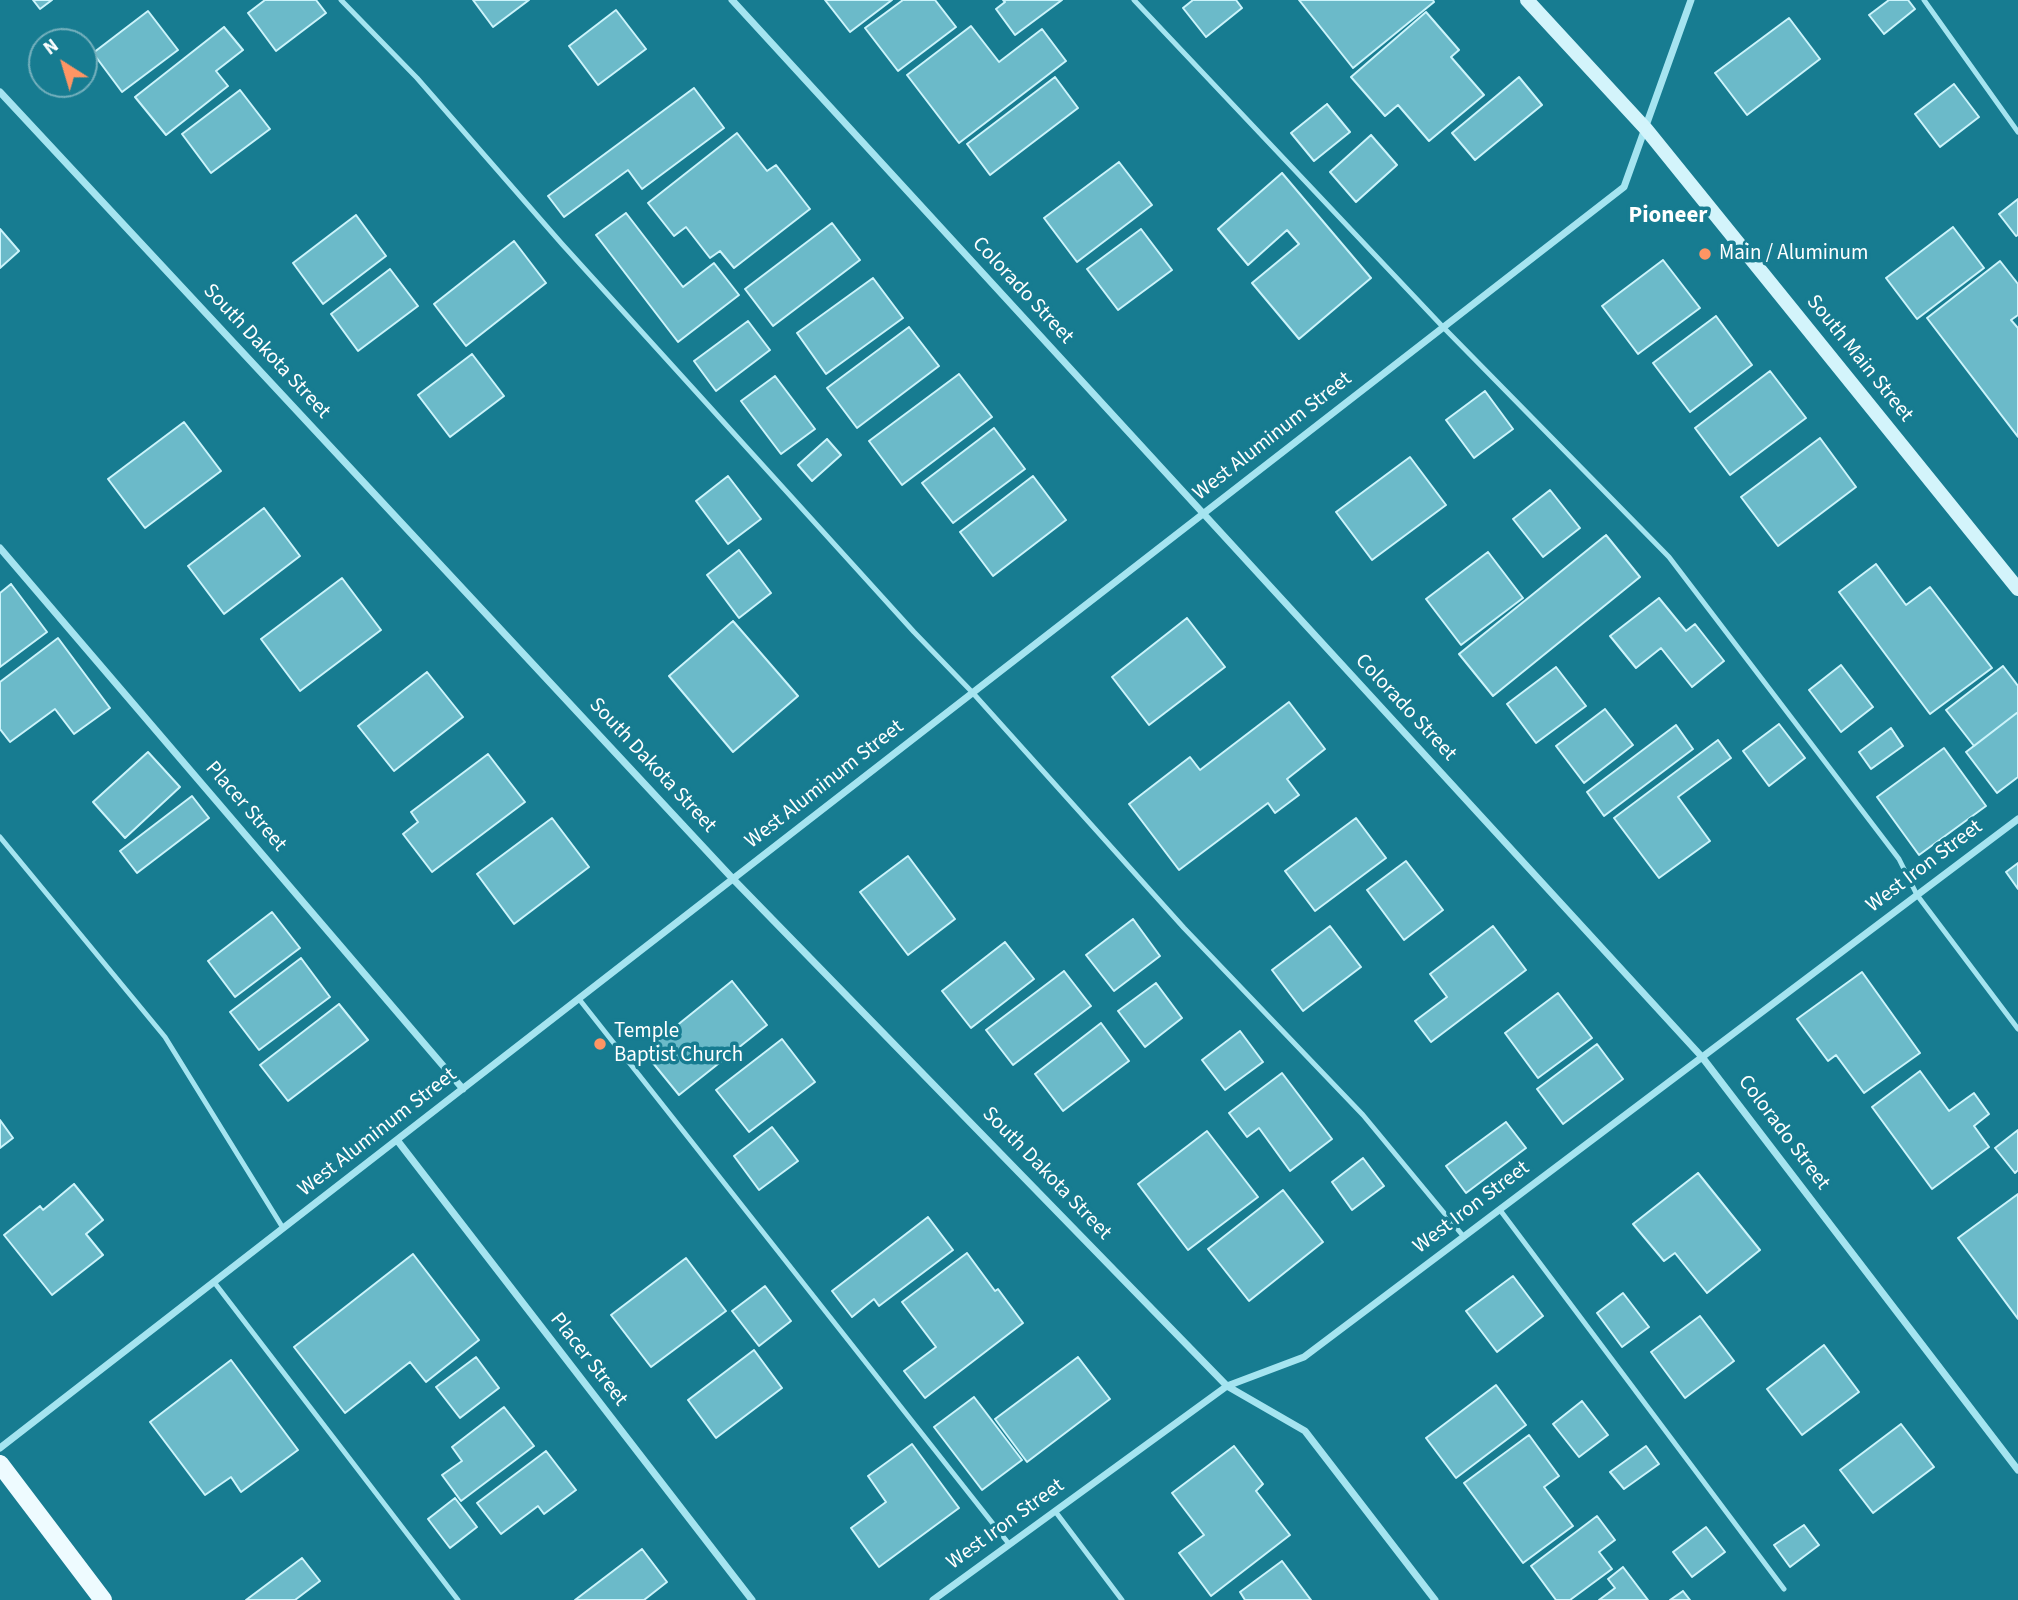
<!DOCTYPE html>
<html>
<head>
<meta charset="utf-8">
<style>
  body { margin:0 }
  #map { position:relative; width:2018px; height:1600px; overflow:hidden; background:#177c91; font-family:"Source Sans 3",sans-serif }
  canvas { display:block }
  .north { position:absolute; left:28px; top:28px; width:70px; height:70px; box-sizing:border-box; background:#177c91; border:2px solid #74b0bd; border-radius:50%; rotate:323deg; font-size:19px; font-weight:700; line-height:28px; text-align:center; color:#fff }
  .north::after { content:''; display:block; margin:auto; width:24px; height:32px; background:#ff9564; clip-path:polygon(50% 0,100% 100%,50% 72%,0 100%) }
</style>
</head>
<body>
<div id="map">
<canvas width="2018" height="1600"></canvas>
<div class="north">N</div>
</div>
<script>
const context = document.querySelector('canvas').getContext('2d');
context.lineJoin = 'round';
function paint(path, color) { context.fillStyle = color; context.fill(path, 'evenodd'); }
const poly = rows => new Path2D(rows.map(r => 'M' + r).join(''));
function stroke(path, color, width, dash) { context.strokeStyle = color; context.lineWidth = width; context.lineCap = dash ? 'butt' : 'round'; context.setLineDash(dash || []); context.stroke(path); }
function drawText(font, color, halo, rows, align = 'center') {
  context.font = font + ' "Source Sans 3",sans-serif'; context.lineWidth = 7; context.setLineDash([]); context.textBaseline = 'middle'; context.strokeStyle = halo; context.fillStyle = color; for (const [text, x, y, turn = 0] of rows) {
    context.save(); context.translate(x, y); context.rotate((+turn || 0) * Math.PI / 180); context.textAlign = isNaN(turn) ? turn : align; if (halo) context.strokeText(text, 0, 0); context.fillText(text, 0, 0); context.restore();
  }
}
const building = poly([
  [33,0,52,0,40,9,33,0],
  [265,0,316,0,326,13,276,51,248,13,265,0],
  [473,0,529,0,493,27,473,0],
  [825,0,892,0,850,32,825,0],
  [903,0,935,0,956,27,898,71,865,28,903,0],
  [1003,0,1062,0,1015,35,996,9,1005,2,1003,0],
  [1193,0,1236,0,1242,8,1206,37,1183,8,1193,0],
  [1299,0,1433,0,1434,2,1353,68,1299,0],
  [1889,0,1908,0,1915,9,1884,34,1869,15,1889,0],
  [616,10,646,49,598,85,569,46,616,10],
  [148,11,178,50,122,92,93,53,148,11],
  [1426,12,1459,50,1451,57,1484,95,1429,141,1398,105,1385,116,1351,77,1426,12],
  [1789,18,1820,59,1747,115,1715,73,1789,18],
  [971,26,999,62,1042,29,1066,61,959,143,907,75,971,26],
  [224,27,243,50,216,71,228,86,166,135,135,97,224,27],
  [1055,77,1078,108,990,175,967,144,1055,77],
  [1519,77,1542,105,1475,160,1452,133,1519,77],
  [1954,84,1979,117,1940,147,1915,114,1954,84],
  [694,88,724,128,642,189,628,170,564,217,548,196,694,88],
  [240,90,270,129,211,173,182,134,240,90],
  [1327,104,1350,132,1314,161,1291,133,1327,104],
  [737,133,767,171,776,165,810,209,734,268,720,251,710,258,686,227,674,236,648,203,737,133],
  [1371,135,1397,165,1356,202,1330,172,1371,135],
  [1119,162,1152,205,1077,262,1044,218,1119,162],
  [1282,173,1371,278,1299,339,1252,283,1299,244,1287,230,1248,265,1218,229,1282,173],
  [2018,199,2018,235,2016,236,1999,214,2018,199],
  [626,213,683,287,714,263,739,295,678,342,596,235,626,213],
  [356,215,386,256,323,304,293,263,356,215],
  [832,223,860,260,773,326,745,289,832,223],
  [1953,227,1984,268,1917,319,1886,278,1953,227],
  [0,229,19,251,0,268,0,229],
  [1141,229,1172,270,1118,310,1087,269,1141,229],
  [514,241,546,283,466,346,434,304,514,241],
  [1663,260,1700,308,1638,354,1602,306,1663,260],
  [2000,261,2018,284,2018,315,2011,320,2018,328,2018,437,1927,318,2000,261],
  [390,269,418,306,358,351,331,314,390,269],
  [873,278,903,318,826,374,797,333,873,278],
  [1716,316,1752,365,1690,412,1653,363,1716,316],
  [748,321,770,350,716,391,694,361,748,321],
  [909,327,939,366,857,428,827,388,909,327],
  [472,354,504,396,450,437,418,395,472,354],
  [1770,371,1806,418,1730,475,1695,428,1770,371],
  [959,374,992,417,902,485,869,441,959,374],
  [775,376,815,429,781,454,741,401,775,376],
  [1485,391,1513,429,1474,458,1446,420,1485,391],
  [184,422,221,471,145,528,108,479,184,422],
  [994,428,1025,469,953,523,922,483,994,428],
  [1820,438,1856,487,1778,546,1741,497,1820,438],
  [827,439,841,455,812,481,798,465,827,439],
  [1410,457,1446,505,1372,560,1336,512,1410,457],
  [728,476,761,519,728,544,696,501,728,476],
  [1033,476,1066,520,993,576,960,532,1033,476],
  [1550,490,1580,528,1543,557,1513,519,1550,490],
  [264,508,300,556,224,614,188,566,264,508],
  [1606,535,1640,577,1493,696,1459,654,1606,535],
  [739,550,771,593,739,618,707,575,739,550],
  [1488,552,1523,598,1461,645,1426,599,1488,552],
  [1876,564,1906,605,1930,587,1992,668,1930,714,1839,592,1876,564],
  [342,578,381,630,300,691,261,639,342,578],
  [11,584,47,632,0,667,0,593,11,584],
  [1659,598,1686,631,1695,624,1724,661,1692,687,1661,648,1636,668,1610,636,1659,598],
  [1187,618,1225,667,1149,725,1112,677,1187,618],
  [733,621,798,696,733,752,669,676,733,621],
  [58,638,110,708,74,734,55,709,10,742,0,729,0,682,58,638],
  [1841,665,1873,707,1841,732,1809,690,1841,665],
  [2003,666,2018,686,2018,712,1974,746,1946,710,2003,666],
  [1556,667,1586,706,1536,743,1507,704,1556,667],
  [427,672,463,717,394,771,358,726,427,672],
  [1289,702,1325,749,1287,779,1299,795,1275,813,1268,803,1179,870,1129,804,1190,757,1200,770,1289,702],
  [1605,709,1633,745,1584,783,1556,746,1605,709],
  [2018,712,2018,777,1997,793,1966,752,2018,712],
  [1779,724,1805,758,1769,786,1743,751,1779,724],
  [1676,725,1693,749,1604,816,1587,792,1676,725],
  [1891,728,1903,746,1871,769,1859,752,1891,728],
  [1718,740,1731,758,1678,797,1710,841,1659,878,1614,818,1718,740],
  [1944,748,1986,806,1919,855,1877,797,1944,748],
  [148,752,180,787,125,838,93,802,148,752],
  [488,754,525,802,432,872,403,834,418,822,411,812,488,754],
  [192,796,209,818,137,873,120,851,192,796],
  [552,818,589,867,514,924,477,874,552,818],
  [1356,818,1386,858,1315,911,1285,871,1356,818],
  [908,856,955,919,908,955,860,892,908,856],
  [1406,861,1443,910,1404,940,1367,890,1406,861],
  [2018,863,2018,889,2006,872,2018,863],
  [272,912,300,948,235,997,208,961,272,912],
  [1133,919,1160,956,1114,991,1086,955,1133,919],
  [1330,926,1361,967,1303,1011,1272,970,1330,926],
  [1493,926,1526,970,1431,1042,1415,1021,1447,997,1430,974,1493,926],
  [1005,942,1034,979,971,1028,942,991,1005,942],
  [301,958,330,997,259,1050,230,1012,301,958],
  [1064,971,1091,1006,1013,1065,986,1030,1064,971],
  [1862,972,1920,1053,1864,1093,1836,1055,1828,1061,1797,1019,1862,972],
  [732,981,767,1025,679,1095,644,1052,732,981],
  [1156,983,1182,1018,1145,1047,1118,1011,1156,983],
  [1558,993,1592,1038,1538,1078,1505,1033,1558,993],
  [339,1004,368,1040,288,1101,260,1065,339,1004],
  [1101,1023,1129,1061,1063,1111,1035,1074,1101,1023],
  [1240,1031,1263,1062,1225,1090,1202,1060,1240,1031],
  [782,1039,815,1082,749,1132,716,1090,782,1039],
  [1597,1044,1623,1079,1563,1124,1537,1089,1597,1044],
  [1920,1071,1949,1111,1974,1093,1989,1114,1974,1126,1989,1147,1932,1189,1872,1107,1920,1071],
  [1282,1073,1332,1139,1290,1171,1259,1128,1247,1137,1229,1113,1282,1073],
  [0,1120,13,1138,0,1148,0,1120],
  [1506,1122,1526,1148,1466,1193,1446,1166,1506,1122],
  [772,1127,798,1161,759,1190,734,1156,772,1127],
  [2018,1130,2018,1170,2015,1173,1995,1148,2018,1130],
  [1207,1131,1258,1197,1188,1250,1138,1184,1207,1131],
  [1363,1158,1384,1186,1352,1210,1332,1182,1363,1158],
  [1698,1173,1760,1250,1707,1293,1675,1253,1664,1261,1633,1224,1698,1173],
  [74,1184,103,1220,86,1234,103,1255,52,1295,4,1235,40,1206,43,1210,74,1184],
  [1283,1190,1323,1242,1249,1301,1208,1249,1283,1190],
  [2018,1194,2018,1319,1958,1238,2018,1194],
  [928,1217,953,1250,879,1306,874,1299,852,1317,832,1291,928,1217],
  [967,1253,995,1291,998,1289,1023,1323,925,1398,904,1371,936,1347,902,1302,967,1253],
  [413,1254,479,1340,426,1382,410,1362,345,1413,294,1347,413,1254],
  [686,1258,726,1311,651,1367,611,1315,686,1258],
  [1513,1276,1543,1316,1497,1352,1466,1311,1513,1276],
  [765,1286,791,1321,759,1346,732,1311,765,1286],
  [1623,1293,1649,1327,1622,1347,1597,1313,1623,1293],
  [1700,1316,1734,1361,1685,1398,1651,1352,1700,1316],
  [1824,1345,1859,1392,1802,1435,1767,1389,1824,1345],
  [754,1350,782,1388,716,1438,688,1400,754,1350],
  [476,1357,499,1388,460,1418,436,1387,476,1357],
  [1078,1357,1110,1399,1027,1462,995,1419,1078,1357],
  [231,1360,298,1450,241,1492,231,1477,205,1495,150,1422,231,1360],
  [1496,1385,1526,1425,1456,1478,1426,1438,1496,1385],
  [974,1397,1022,1460,982,1490,934,1427,974,1397],
  [1582,1401,1608,1435,1579,1457,1553,1424,1582,1401],
  [504,1407,534,1446,461,1501,442,1475,462,1461,452,1447,504,1407],
  [1901,1424,1934,1467,1873,1513,1840,1470,1901,1424],
  [1529,1435,1559,1476,1544,1487,1573,1526,1523,1563,1464,1483,1529,1435],
  [912,1444,959,1508,879,1567,851,1528,886,1502,868,1476,912,1444],
  [1234,1446,1263,1484,1256,1491,1290,1535,1211,1596,1179,1553,1204,1535,1172,1493,1234,1446],
  [1646,1446,1659,1464,1624,1489,1610,1472,1646,1446],
  [546,1451,576,1490,544,1514,538,1506,501,1534,477,1503,546,1451],
  [455,1498,477,1527,450,1548,428,1519,455,1498],
  [1597,1516,1615,1540,1599,1552,1612,1569,1570,1600,1556,1600,1531,1566,1597,1516],
  [1804,1525,1819,1545,1790,1567,1774,1545,1804,1525],
  [1706,1527,1725,1552,1692,1577,1673,1552,1706,1527],
  [642,1549,667,1582,644,1600,575,1600,642,1549],
  [302,1558,320,1581,295,1600,246,1600,302,1558],
  [1282,1561,1311,1600,1245,1600,1240,1592,1282,1561],
  [1623,1567,1648,1600,1599,1600,1615,1588,1608,1579,1623,1567],
  [1683,1591,1690,1600,1670,1600,1683,1591]
]);
paint(building, '#6bbac9');
stroke(building, '#ccf4fb', 2);
stroke(poly([
  [341,0,417,78,562,244,914,632,972,692,1184,928,1363,1115,1464,1237],
  [1134,0,1443,327,1669,557,1899,859,1917,895,2018,1029],
  [1924,0,2018,132],
  [0,837,165,1037,283,1228],
  [579,999,1009,1544],
  [1500,1210,1784,1589],
  [214,1282,458,1600],
  [1055,1511,1122,1600]
]), '#a5e4f0', 5);
stroke(poly([
  [732,0,1702,1057,2018,1470],
  [0,92,733,879,1227,1386,1305,1431,1435,1600],
  [0,548,463,1089],
  [397,1140,752,1600],
  [0,1448,1624,187,1691,0],
  [933,1600,1227,1386,1304,1357,2018,819]
]), '#a5e4f0', 7);
stroke(poly([
  [1527,0,1646,129,2018,589]
]), '#d3f4fb', 14);
stroke(poly([
  [0,1464,103,1600]
]), '#eefbff', 18);
for (const [x, y, r, color] of [
  [1705,254,7,"#ff9564"],
  [600,1044,7,"#ff9564"]
]) { const dot = new Path2D(); dot.arc(x, y, r, 0, 2 * Math.PI); context.fillStyle = color; context.fill(dot); stroke(dot, '#177c91', 2.5); }
drawText('21px', '#fff', '#177c91', [
  ["Main / Aluminum",1719,254],
  ["Temple",614,1032],
  ["Baptist Church",614,1056]
], 'left');
drawText('21px', '#fff', '#177c91', [
  ["Colorado Street",1022,291,47],
  ["South Dakota Street",266,352,47],
  ["South Main Street",1859,359,51],
  ["West Aluminum Street",1273,437,-38],
  ["Colorado Street",1405,708,47],
  ["South Dakota Street",652,766,47],
  ["West Aluminum Street",825,785,-38],
  ["Placer Street",245,807,49],
  ["West Iron Street",1925,867,-37],
  ["West Aluminum Street",378,1133,-38],
  ["Colorado Street",1783,1133,53],
  ["South Dakota Street",1046,1174,46],
  ["West Iron Street",1472,1208,-37],
  ["Placer Street",588,1360,52],
  ["West Iron Street",1006,1525,-36]
]);
drawText('bold 23px', '#fff', '#177c91', [
  ["Pioneer",1668,217]
]);
</script>
</body>
</html>
